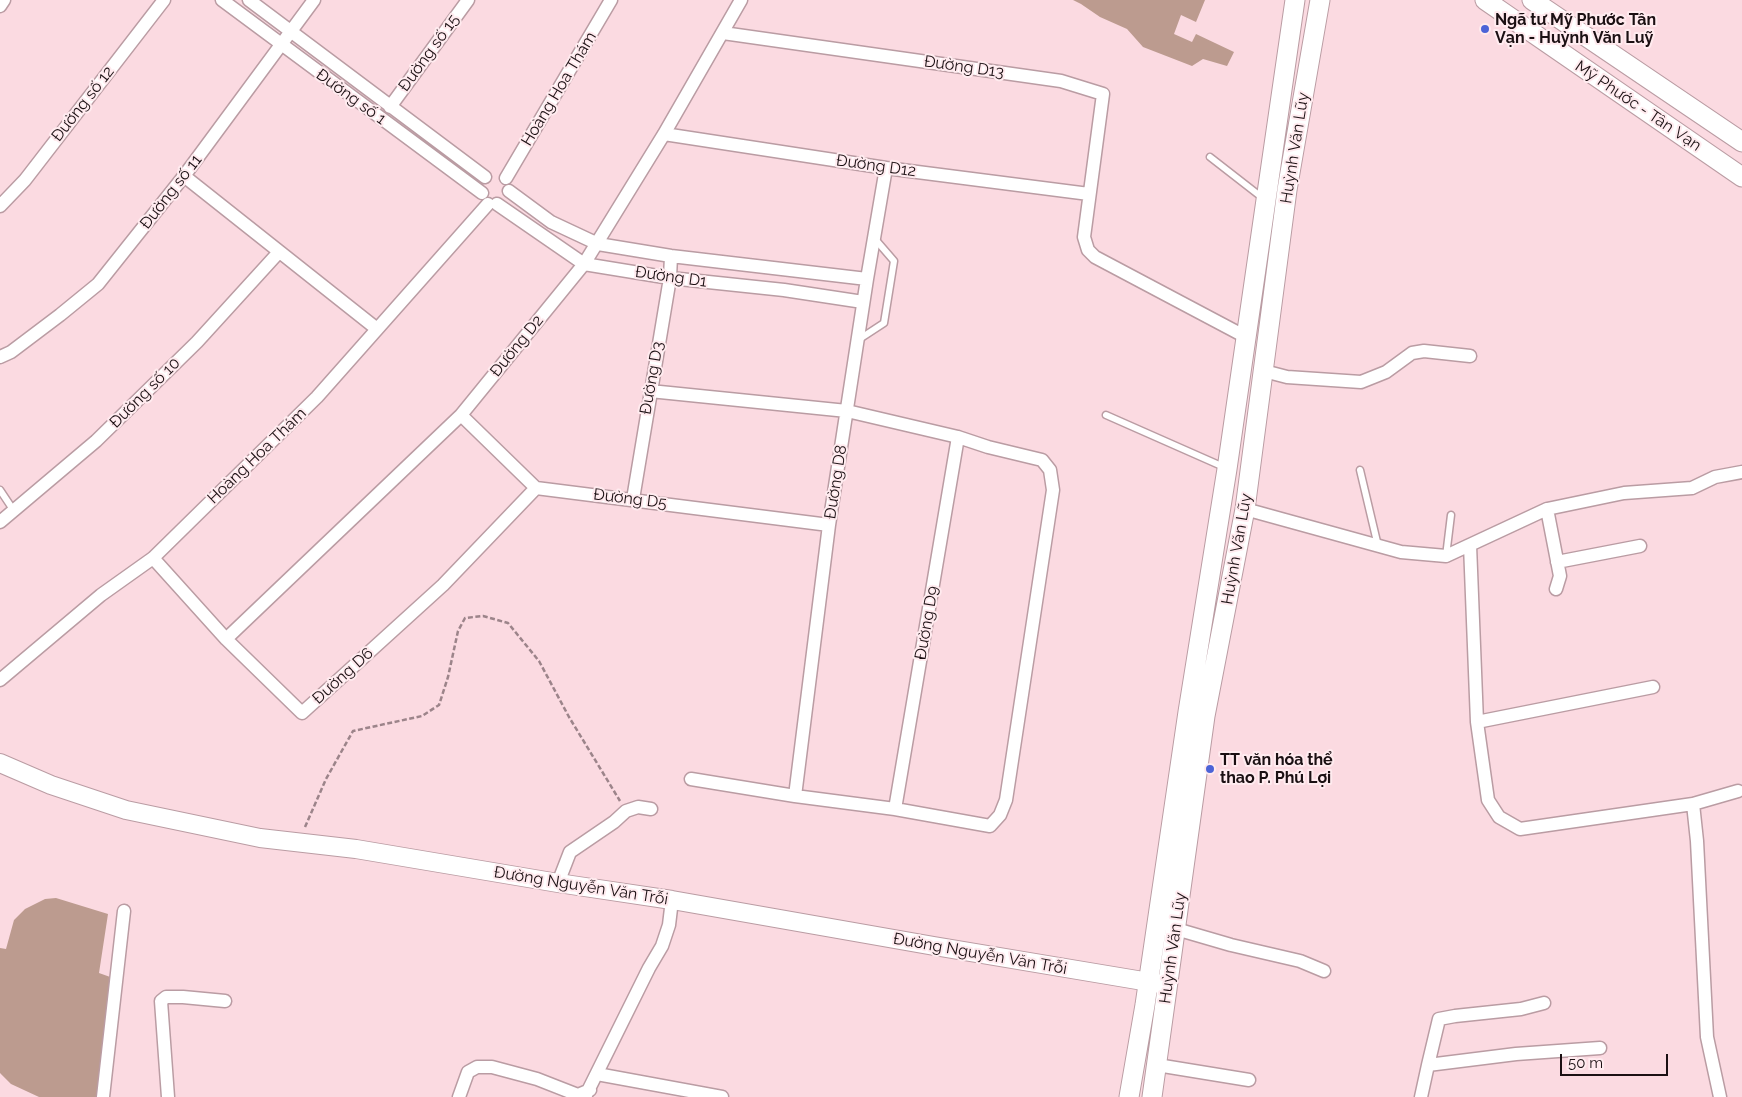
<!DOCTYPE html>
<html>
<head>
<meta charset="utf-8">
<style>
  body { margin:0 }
  #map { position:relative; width:1742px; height:1097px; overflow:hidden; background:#fbdae1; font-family:Raleway,sans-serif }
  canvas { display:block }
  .scale { position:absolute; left:1560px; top:1054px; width:108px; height:22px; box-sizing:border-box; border:2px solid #1b1013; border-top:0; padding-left:6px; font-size:15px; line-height:18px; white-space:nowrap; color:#1b1013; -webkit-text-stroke:4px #ffebef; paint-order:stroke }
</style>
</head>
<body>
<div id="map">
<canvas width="1742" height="1097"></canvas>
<div class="scale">50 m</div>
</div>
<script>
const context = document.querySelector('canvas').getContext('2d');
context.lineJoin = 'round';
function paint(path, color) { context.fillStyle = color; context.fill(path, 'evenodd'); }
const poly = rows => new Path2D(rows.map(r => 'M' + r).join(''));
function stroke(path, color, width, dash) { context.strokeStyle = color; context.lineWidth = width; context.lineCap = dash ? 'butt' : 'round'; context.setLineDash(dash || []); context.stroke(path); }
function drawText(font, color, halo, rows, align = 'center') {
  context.font = font + ' Raleway,sans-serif'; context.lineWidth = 4; context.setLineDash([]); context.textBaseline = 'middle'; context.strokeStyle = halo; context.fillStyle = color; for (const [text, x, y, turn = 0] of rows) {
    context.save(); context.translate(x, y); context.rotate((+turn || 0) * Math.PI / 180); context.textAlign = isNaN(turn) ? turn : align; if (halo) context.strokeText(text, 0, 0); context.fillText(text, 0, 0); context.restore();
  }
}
paint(poly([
  [1073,0,1205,0,1196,22,1181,15,1174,34,1192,42,1196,34,1234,52,1227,66,1203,59,1192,66,1143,47,1127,29,1100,17,1081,4],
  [56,898,108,914,99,973,113,978,98,1097,39,1097,11,1084,0,1073,0,948,6,949,14,920,25,909,45,899]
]), '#bc9b8f');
const lane = poly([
  [1210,157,1264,199],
  [858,340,884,323,894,261,875,239],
  [1106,415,1226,468],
  [1360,470,1378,546],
  [0,490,14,511],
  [1446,556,1451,515]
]);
const street = poly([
  [222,0,482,193],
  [249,0,485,177],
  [0,6,4,0],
  [723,33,1061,81,1103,94,1084,237,1088,250,1095,257,1246,337],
  [390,107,468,0],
  [664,134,886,168,1089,194],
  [184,176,377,329],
  [506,178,611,0],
  [509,191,551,222,598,244,671,256,867,279],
  [497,204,584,264,670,278,784,290,863,302],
  [0,206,25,180,164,0],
  [0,357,11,352,60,315,98,284,184,176,314,0],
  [1264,371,1287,377,1361,382,1386,372,1412,353,1424,351,1470,356],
  [650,391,847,411,958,437,988,447,1042,460,1050,470,1053,490,1006,800,1000,815,990,826,895,809,795,796,691,779],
  [461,415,536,488,829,525],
  [633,499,670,278,671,256],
  [1245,509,1401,552,1446,556,1547,509,1624,493,1692,488,1715,477,1742,472],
  [1547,509,1560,576,1556,589],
  [0,522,96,441,197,342,279,252],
  [1470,545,1477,722,1488,800,1499,817,1520,829,1693,804,1697,841,1707,1037,1720,1097],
  [153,558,226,639,302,713,443,585,536,488],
  [1557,562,1640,546],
  [226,639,461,415,584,264,664,134,741,0],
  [0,680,101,595,153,558,317,397,488,204],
  [1477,722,1653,687],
  [795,796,829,525,867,279,886,168],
  [1693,804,1738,791],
  [895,809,958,437],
  [558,883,570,852,614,822,626,811,638,807,651,809],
  [1176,929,1231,945,1300,961,1324,971],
  [1157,1065,1249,1080],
  [1428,1065,1439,1019,1455,1016,1521,1009,1544,1003],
  [597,1074,722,1097],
  [103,1097,124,911],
  [168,1097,161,1001,166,997,183,997,225,1001],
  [459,1097,468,1072,477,1067,492,1067,537,1079,578,1095,590,1090],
  [585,1097,649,968,662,946,669,925,672,900],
  [1421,1097,1428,1065,1516,1054,1600,1048]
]);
const secondary = poly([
  [0,763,51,785,126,810,260,838,356,849,558,883,672,900,934,946,1161,984]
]);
const primary = poly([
  [1485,0,1742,177],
  [1532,0,1742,142],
  [1129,1097,1145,1005,1188,712,1227,469,1295,0],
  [1152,1097,1205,716,1245,509,1287,190,1320,0]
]);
stroke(lane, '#ba9ca3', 9);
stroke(street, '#ba9ca3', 15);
stroke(secondary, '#ba9ca3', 20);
stroke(primary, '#ba9ca3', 21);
stroke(poly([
  [305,827,326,779,353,731,422,716,439,705,448,677,458,631,465,618,483,616,508,623,539,661,569,717,620,801]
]), '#9c848a', 2.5, [5, 2.5]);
stroke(lane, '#fff', 6);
stroke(street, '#fff', 12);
stroke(secondary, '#fff', 18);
stroke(primary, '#fff', 19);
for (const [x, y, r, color] of [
  [1485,29,5,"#4c63d7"],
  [1210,769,5,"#4c63d7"]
]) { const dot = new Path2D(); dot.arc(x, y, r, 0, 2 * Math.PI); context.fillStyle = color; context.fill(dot); stroke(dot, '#ffebef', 2); }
drawText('bold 16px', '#1b1013', '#ffebef', [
  ["Ngã tư Mỹ Phước Tân",1495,20],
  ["Vạn - Huỳnh Văn Luỹ",1495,38],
  ["TT văn hóa thể",1220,760],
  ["thao P. Phú Lợi",1220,778]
], 'left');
drawText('16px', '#1b1013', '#ffebef', [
  ["Đường số 15",429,53,-54],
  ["Đường D13",964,67,8],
  ["Hoàng Hoa Thám",559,89,-59],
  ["Đường số 1",351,97,36],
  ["Đường số 12",83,104,-52],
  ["Mỹ Phước - Tân Vạn",1638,106,34],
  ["Huỳnh Văn Lũy",1295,148,-81],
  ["Đường D12",876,166,8],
  ["Đường số 11",171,192,-52],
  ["Đường D1",671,277,8],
  ["Đường D2",517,346,-51],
  ["Đường D3",652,378,-80],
  ["Đường số 10",145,393,-45],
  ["Hoàng Hoa Thám",257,456,-44],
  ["Đường D8",836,482,-81],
  ["Đường D5",630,499,7],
  ["Huỳnh Văn Lũy",1237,549,-80],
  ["Đường D9",927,623,-80],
  ["Đường D6",343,676,-42],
  ["Đường Nguyễn Văn Trỗi",581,886,9],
  ["Huỳnh Văn Lũy",1173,948,-82],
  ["Đường Nguyễn Văn Trỗi",980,954,10]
]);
</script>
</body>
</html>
